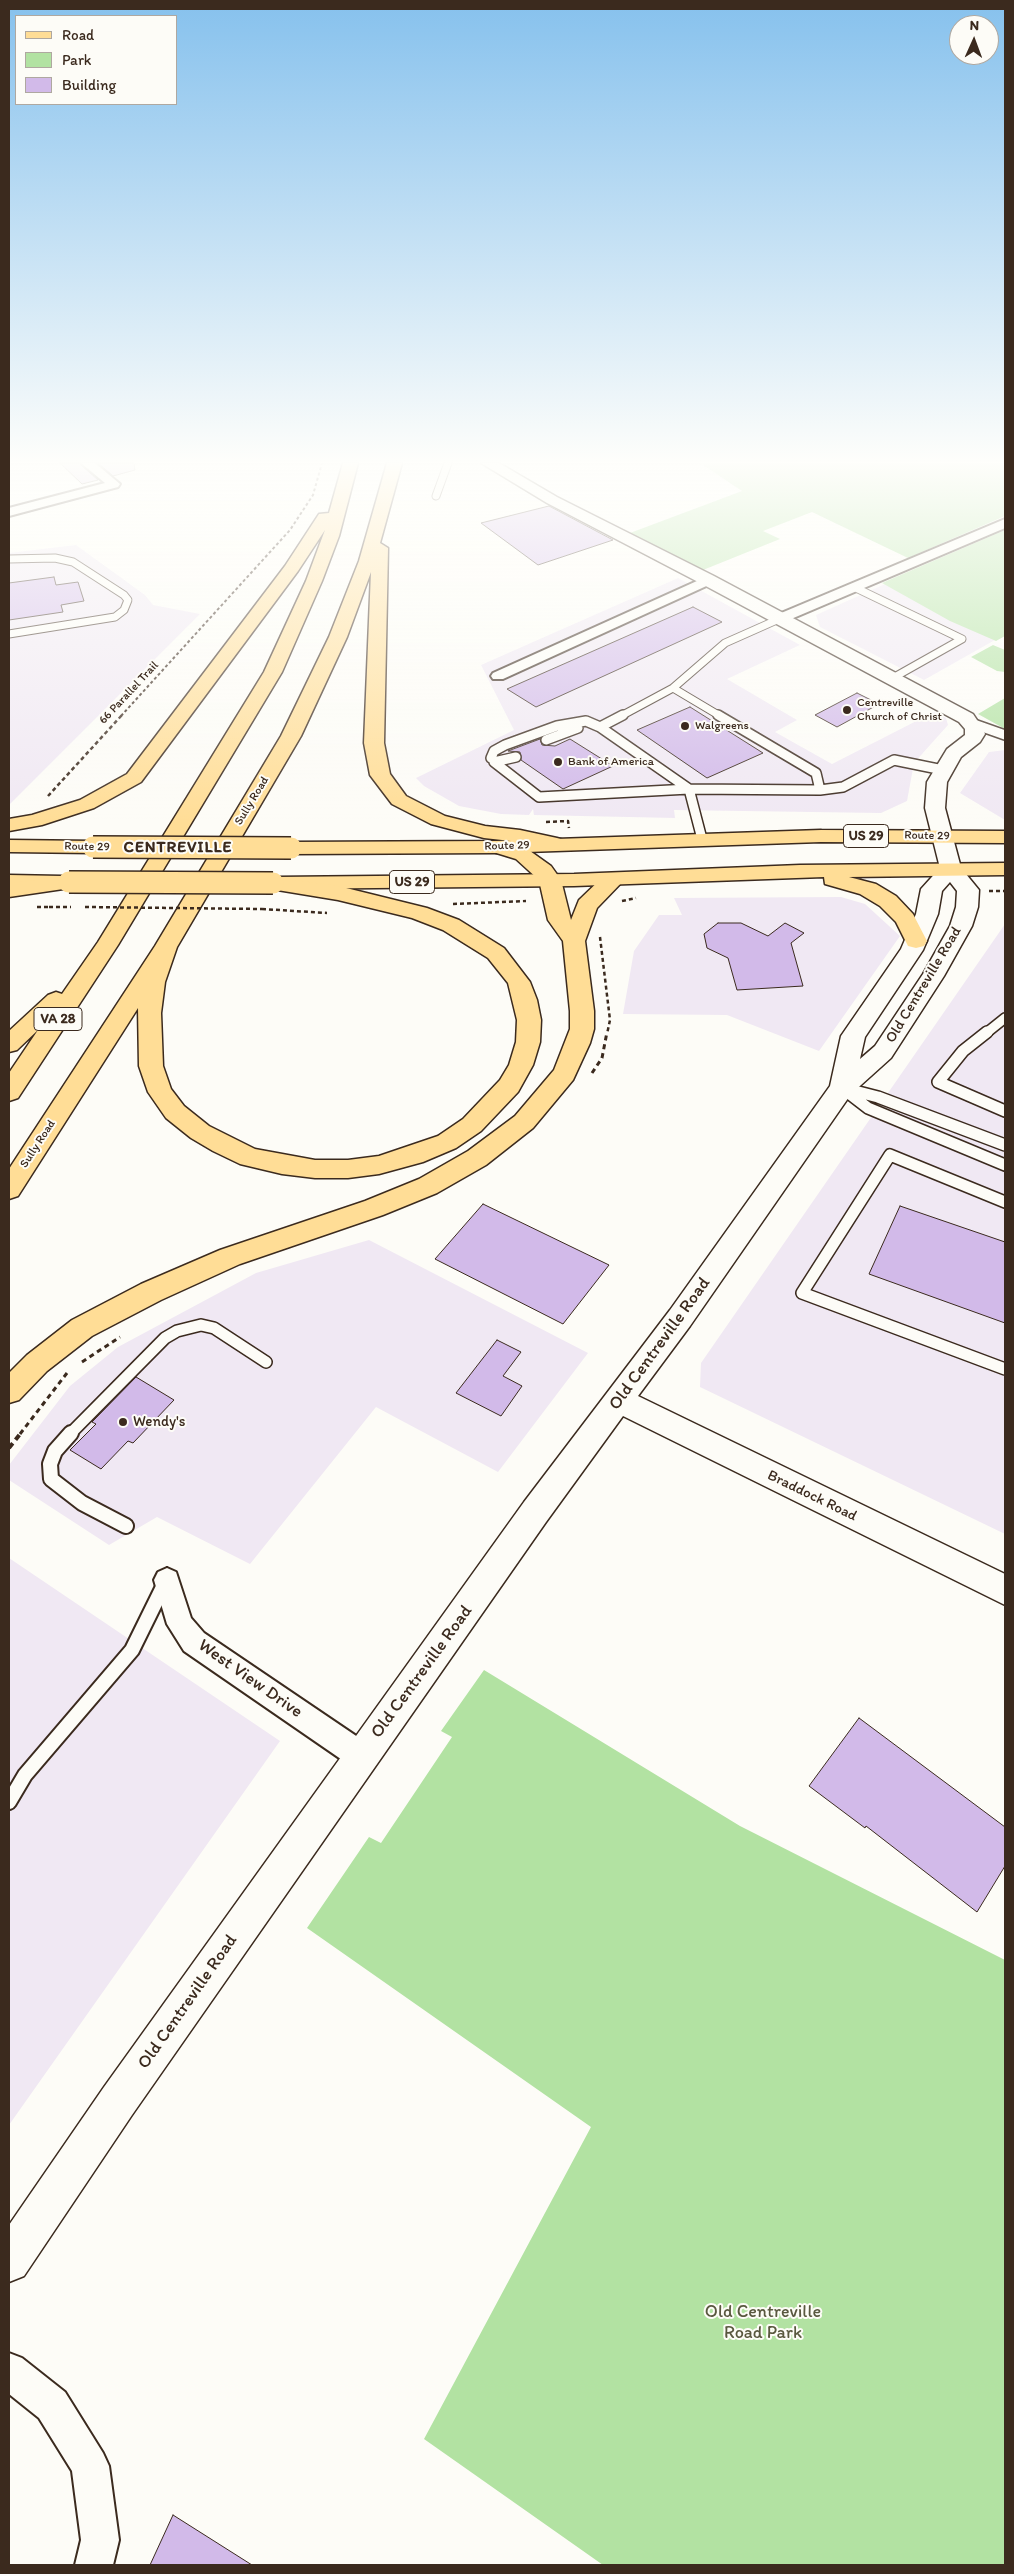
<!DOCTYPE html>
<html>
<head>
<meta charset="utf-8">
<style>
  body { margin:0 }
  #map { position:relative; width:1014px; height:2574px; overflow:hidden; background:#fdfcf7; font-family:Itim,sans-serif }
  canvas { display:block }
  .frame { position:absolute; inset:0; border:10px solid #3b2a1e; pointer-events:none }
  .legend { position:absolute; left:15px; top:15px; width:162px; height:90px; box-sizing:border-box; background:#fdfcf7; border:1px solid #afa8a0; margin:0; padding:6px 9px; list-style:none; font-size:15px; color:#3b2a1e }
  .legend li { display:flex; align-items:center; gap:10px; height:25px }
  .legend b { width:25px; border:1px solid #afa8a0 }
  .north { position:absolute; left:949px; top:15px; width:50px; height:50px; box-sizing:border-box; background:#fdfcf7; border:1px solid #afa8a0; border-radius:50%; rotate:2deg; font-size:14px; font-weight:700; line-height:20px; text-align:center; color:#3b2a1e }
  .north::after { content:''; display:block; margin:auto; width:18px; height:22px; background:#3b2a1e; clip-path:polygon(50% 0,100% 100%,50% 72%,0 100%) }
</style>
</head>
<body>
<div id="map">
<canvas width="1014" height="2574"></canvas>
<div class="frame"></div>
<ul class="legend">
<li><b style="height:6px;background:#ffdd96"></b>Road</li>
<li><b style="height:14px;background:#b2e2a2"></b>Park</li>
<li><b style="height:14px;background:#d2bae9"></b>Building</li>
</ul>
<div class="north">N</div>
</div>
<script>
const context = document.querySelector('canvas').getContext('2d');
context.lineJoin = 'round';
function paint(path, color) { context.fillStyle = color; context.fill(path, 'evenodd'); }
const poly = rows => new Path2D(rows.map(r => 'M' + r).join(''));
function stroke(path, color, width, dash) { context.strokeStyle = color; context.lineWidth = width; context.lineCap = dash ? 'butt' : 'round'; context.setLineDash(dash || []); context.stroke(path); }
function drawText(font, color, halo, rows, align = 'center') {
  context.font = font + ' Itim,sans-serif'; context.lineWidth = 4; context.setLineDash([]); context.textBaseline = 'middle'; context.strokeStyle = halo; context.fillStyle = color; for (const [text, x, y, turn = 0] of rows) {
    context.save(); context.translate(x, y); context.rotate((+turn || 0) * Math.PI / 180); context.textAlign = isNaN(turn) ? turn : align; if (halo) context.strokeText(text, 0, 0); context.fillText(text, 0, 0); context.restore();
  }
}
paint(poly([
  [76,545,145,595,153,605,200,614,9,805,9,553],
  [678,578,800,645,727,679,797,720,775,732,832,764,934,712,946,718,948,725,914,763,907,801,881,813,674,810,675,818,534,815,533,809,529,815,501,814,459,806,424,786,416,778,514,730,481,665],
  [885,584,995,640,924,680,820,627,816,615],
  [1005,750,1005,820,960,793,989,752],
  [841,897,865,904,900,936,819,1051,727,1015,623,1014,634,951,659,915,682,915,674,898],
  [1005,924,1005,1534,700,1387,701,1363],
  [369,1240,588,1353,498,1472,376,1407,250,1564,157,1517,109,1545,9,1480,9,1465,70,1386,118,1347,256,1273],
  [9,1558,280,1741,9,2125]
]), '#f0e8f3');
paint(poly([
  [700,463,1001,463,1005,465,1005,516,908,558,812,512,763,531,780,539,703,570,630,533,742,491],
  [1005,530,1005,636,996,641,950,621,882,583],
  [993,645,1005,650,1005,672,997,671,971,657],
  [1005,698,1005,729,978,714],
  [484,1670,740,1826,1005,1960,1005,2565,603,2565,424,2439,591,2127,307,1928,369,1837,381,1843,452,1737,441,1731]
]), '#b2e2a2');
const building = poly([
  [60,463,79,463,98,480,82,484,60,463],
  [98,463,134,463,135,470,113,476,98,463],
  [549,506,613,540,538,565,481,523,549,506],
  [54,577,56,585,78,582,84,601,61,605,63,612,9,620,9,583,54,577],
  [693,607,722,622,536,707,507,689,693,607],
  [857,693,879,704,837,727,815,715,857,693],
  [690,707,763,753,707,778,637,730,690,707],
  [540,739,542,745,555,746,570,739,613,766,563,789,521,760,520,752,508,751,540,739],
  [718,923,741,923,768,936,785,923,804,933,791,943,803,986,737,990,728,958,707,948,704,934,718,923],
  [483,1204,609,1265,563,1324,435,1259,483,1204],
  [900,1206,1005,1242,1005,1323,869,1274,900,1206],
  [497,1340,521,1352,503,1376,522,1386,501,1416,456,1393,497,1340],
  [136,1377,174,1400,133,1443,128,1441,101,1469,70,1450,96,1424,92,1422,136,1377],
  [859,1718,1005,1827,1005,1866,977,1912,866,1826,865,1828,809,1786,859,1718],
  [173,2515,252,2565,150,2565,173,2515]
]);
paint(building, '#d2bae9');
stroke(building, '#3b2a1e', 1);
const serviceFar3 = poly([
  [436,496,448,463],
  [9,559,55,558,73,562,124,595,128,600,124,610,115,617,9,634],
  [856,588,962,639,891,679],
  [673,688,720,716],
  [621,716,673,688,725,643,779,619]
]);
const serviceFar2 = poly([
  [623,715,600,727,689,789,702,839],
  [718,715,816,773,820,790],
  [971,723,1005,735],
  [546,740,578,728],
  [491,758,494,751,505,745,557,726,586,721,600,727],
  [494,762,539,797,689,789,820,790,843,787,894,760,943,770],
  [494,762,516,757],
  [985,1034,1005,1018]
]);
const serviceFar1 = poly([
  [987,1032,963,1051,938,1082,1005,1111],
  [842,1088,868,1108,1005,1165],
  [847,1089,878,1097,1005,1145],
  [1005,1202,890,1155,802,1293,1005,1369],
  [70,1434,165,1338,177,1331,201,1325,214,1328,266,1362]
]);
const service = poly([
  [71,1433,55,1451,50,1464,51,1479,82,1503,126,1526],
  [9,1802,25,1775,132,1650,165,1583]
]);
const minor = poly([
  [81,463,95,463,120,484,118,487,9,516,9,508,105,483,81,463],
  [1005,519,1005,528,784,622,779,623,772,619,774,616,1005,519],
  [708,576,715,580,713,583,503,679,493,679,491,676,493,673,708,576],
  [167,1568,176,1572,191,1618,204,1633,371,1746,375,1756,371,1766,361,1770,351,1766,184,1651,167,1624,154,1580,158,1572,167,1568],
  [9,2353,22,2358,65,2392,103,2453,109,2466,119,2540,113,2565,75,2565,81,2540,72,2471,39,2418,9,2394,9,2353]
]);
const tertiary = poly([
  [481,463,499,463,557,497,714,576,973,714,983,729,985,734,980,742,961,757,947,782,945,808,961,868,979,890,978,907,972,926,944,976,891,1058,851,1094,690,1326,638,1396,1005,1574,1005,1605,623,1416,546,1522,132,2115,24,2276,9,2282,9,2225,104,2087,524,1502,670,1310,830,1086,841,1036,901,949,916,914,921,889,940,868,925,808,927,782,947,749,965,735,965,729,959,722,702,584,547,503,481,463],
  [950,882,957,891,956,907,950,926,923,974,875,1046,860,1059,865,1037,923,950,938,914,942,891,950,882]
]);
const primary = poly([
  [821,830,1005,831,1005,843,821,842,497,853,291,854,284,852,281,848,284,844,291,842,497,841,821,830],
  [9,840,93,841,100,843,103,847,100,851,93,853,9,852,9,840],
  [1005,863,1005,875,849,877,876,884,896,896,913,914,927,941,924,946,916,948,908,946,896,922,880,906,860,894,825,884,824,877,574,886,277,889,269,888,266,883,269,878,277,877,574,874,800,865,1005,863],
  [9,875,62,876,70,877,73,882,70,887,62,888,9,887,9,875]
]);
const trunk = poly([
  [497,841,530,851,551,866,561,880,571,920,579,900,606,874,614,873,622,874,625,879,597,908,585,941,594,1011,594,1029,590,1043,573,1080,533,1128,486,1165,437,1193,383,1215,240,1264,161,1300,92,1336,47,1371,19,1400,9,1403,9,1373,27,1355,72,1320,141,1284,220,1250,365,1201,419,1179,468,1151,515,1116,554,1070,570,1029,570,1011,563,941,548,920,539,880,516,859,490,851,487,847,490,843,497,841]
]);
const motorway = poly([
  [343,463,358,463,339,536,322,581,282,672,118,945,18,1098,9,1101,9,1073,38,1030,17,1050,9,1052,9,1031,48,995,56,992,62,994,98,942,264,672,306,581,325,530,298,571,141,782,94,808,42,825,9,831,9,819,32,815,80,800,127,774,285,566,319,514,329,513,343,463],
  [387,463,402,463,380,543,388,548,384,743,390,774,406,796,445,816,485,826,520,830,557,838,564,840,567,844,564,848,557,850,520,842,484,838,431,824,392,804,373,779,370,775,364,743,371,572,347,637,301,736,177,947,165,982,161,1013,163,1066,171,1089,184,1106,209,1126,255,1149,315,1160,348,1160,379,1156,438,1136,463,1119,500,1080,509,1065,516,1042,517,1020,508,983,488,958,443,930,412,918,338,900,265,888,262,883,265,878,273,877,338,886,427,908,459,920,504,948,530,982,537,1000,541,1020,540,1042,533,1065,518,1092,481,1131,456,1148,423,1162,379,1174,348,1178,315,1178,282,1174,240,1164,213,1151,191,1138,166,1118,148,1092,139,1066,138,1008,18,1196,9,1199,9,1169,155,946,281,736,329,637,359,561,387,463],
  [69,876,77,877,80,882,77,887,9,897,9,883,69,876]
]);
stroke(serviceFar3, '#3b2a1e', 9);
stroke(serviceFar2, '#3b2a1e', 12);
stroke(serviceFar1, '#3b2a1e', 14);
stroke(service, '#3b2a1e', 18);
stroke(minor, '#3b2a1e', 4);
stroke(tertiary, '#3b2a1e', 3);
stroke(primary, '#3b2a1e', 3);
stroke(trunk, '#3b2a1e', 3);
stroke(motorway, '#3b2a1e', 3);
stroke(poly([
  [121,716,290,530,313,495,322,463]
]), '#3b2a1e', 2, [3, 2.5]);
stroke(poly([
  [48,796,122,715],
  [546,822,568,821,569,828],
  [989,891,1005,891],
  [622,901,636,898],
  [453,904,526,901],
  [37,907,49,907],
  [262,909,327,913],
  [600,937,610,1020,607,1034]
]), '#3b2a1e', 2.5, [4, 3]);
stroke(poly([
  [592,1073,602,1058,607,1032],
  [82,1362,120,1337],
  [20,1434,67,1373]
]), '#3b2a1e', 3, [5, 4]);
stroke(poly([
  [9,1448,21,1433]
]), '#3b2a1e', 4, [6, 4.5]);
stroke(serviceFar3, '#fdfcf7', 7);
stroke(serviceFar2, '#fdfcf7', 9);
stroke(serviceFar1, '#fdfcf7', 11);
stroke(service, '#fdfcf7', 14);
paint(minor, '#fdfcf7');
paint(tertiary, '#fdfcf7');
paint(primary, '#ffdd96');
paint(trunk, '#ffdd96');
paint(motorway, '#ffdd96');
const primaryBridge = poly([
  [93,847,291,848],
  [69,882,273,883]
]);
stroke(primaryBridge, '#3b2a1e', 24, []);
stroke(poly([
  [49,907,71,907],
  [85,907,262,909]
]), '#3b2a1e', 2.5, [4, 3]);
stroke(primaryBridge, '#ffdd96', 21);
const sky = context.createLinearGradient(0, 0, 0, 824);
sky.addColorStop(0, '#86c1ed');
sky.addColorStop(0.56, '#fefefb');
sky.addColorStop(1, '#fefefb00');
context.fillStyle = sky;
context.fillRect(0, 0, 1014, 824);
for (const [x, y, r, color] of [
  [847,710,5,"#3b2a1e"],
  [685,726,5,"#3b2a1e"],
  [558,762,5,"#3b2a1e"],
  [123,1422,5,"#3b2a1e"]
]) { const dot = new Path2D(); dot.arc(x, y, r, 0, 2 * Math.PI); context.fillStyle = color; context.fill(dot); stroke(dot, '#fdfcf7', 2); }
drawText('12px', '#3b2a1e', '#fdfcf7', [
  ["66 Parallel Trail",129,693,-47],
  ["Sully Road",252,801,-59],
  ["Route 29",927,836,1],
  ["Route 29",507,846,-2],
  ["Route 29",87,847,1],
  ["Sully Road",38,1144,-57]
]);
drawText('12px', '#3b2a1e', '#fdfcf7', [
  ["Centreville",857,703],
  ["Church of Christ",857,717],
  ["Walgreens",695,726],
  ["Bank of America",568,762]
], 'left');
for (const [x, y, w] of [
  [866,836,45],
  [412,882,45],
  [58,1019,48]
]) { const box = new Path2D(); box.roundRect(x - w / 2, y - 11.5, w, 23, 4); context.fillStyle = '#fdfcf7'; context.fill(box); stroke(box, '#3b2a1e', 1); }
drawText('bold 14px', '#3b2a1e', null, [
  ["US 29",866,836],
  ["US 29",412,882],
  ["VA 28",58,1019]
]);
drawText('15px', '#3b2a1e', '#fdfcf7', [
  ["Old Centreville Road",924,985,-59],
  ["Braddock Road",812,1496,26]
]);
drawText('15px', '#3b2a1e', '#fdfcf7', [
  ["Wendy's",133,1422]
], 'left');
context.letterSpacing = '1px';
drawText('bold 16px', '#3b2a1e', '#fdfcf7', [
  ["CENTREVILLE",178,848]
]);
context.letterSpacing = '0px';
drawText('18px', '#3b2a1e', '#fdfcf7', [
  ["Old Centreville Road",660,1344,-54],
  ["Old Centreville Road",422,1672,-54],
  ["West View Drive",250,1679,35],
  ["Old Centreville Road",188,2002,-55]
]);
drawText('18px', '#59583f', '#fdfcf7', [
  ["Old Centreville",763,2312],
  ["Road Park",763,2333]
]);
</script>
</body>
</html>
